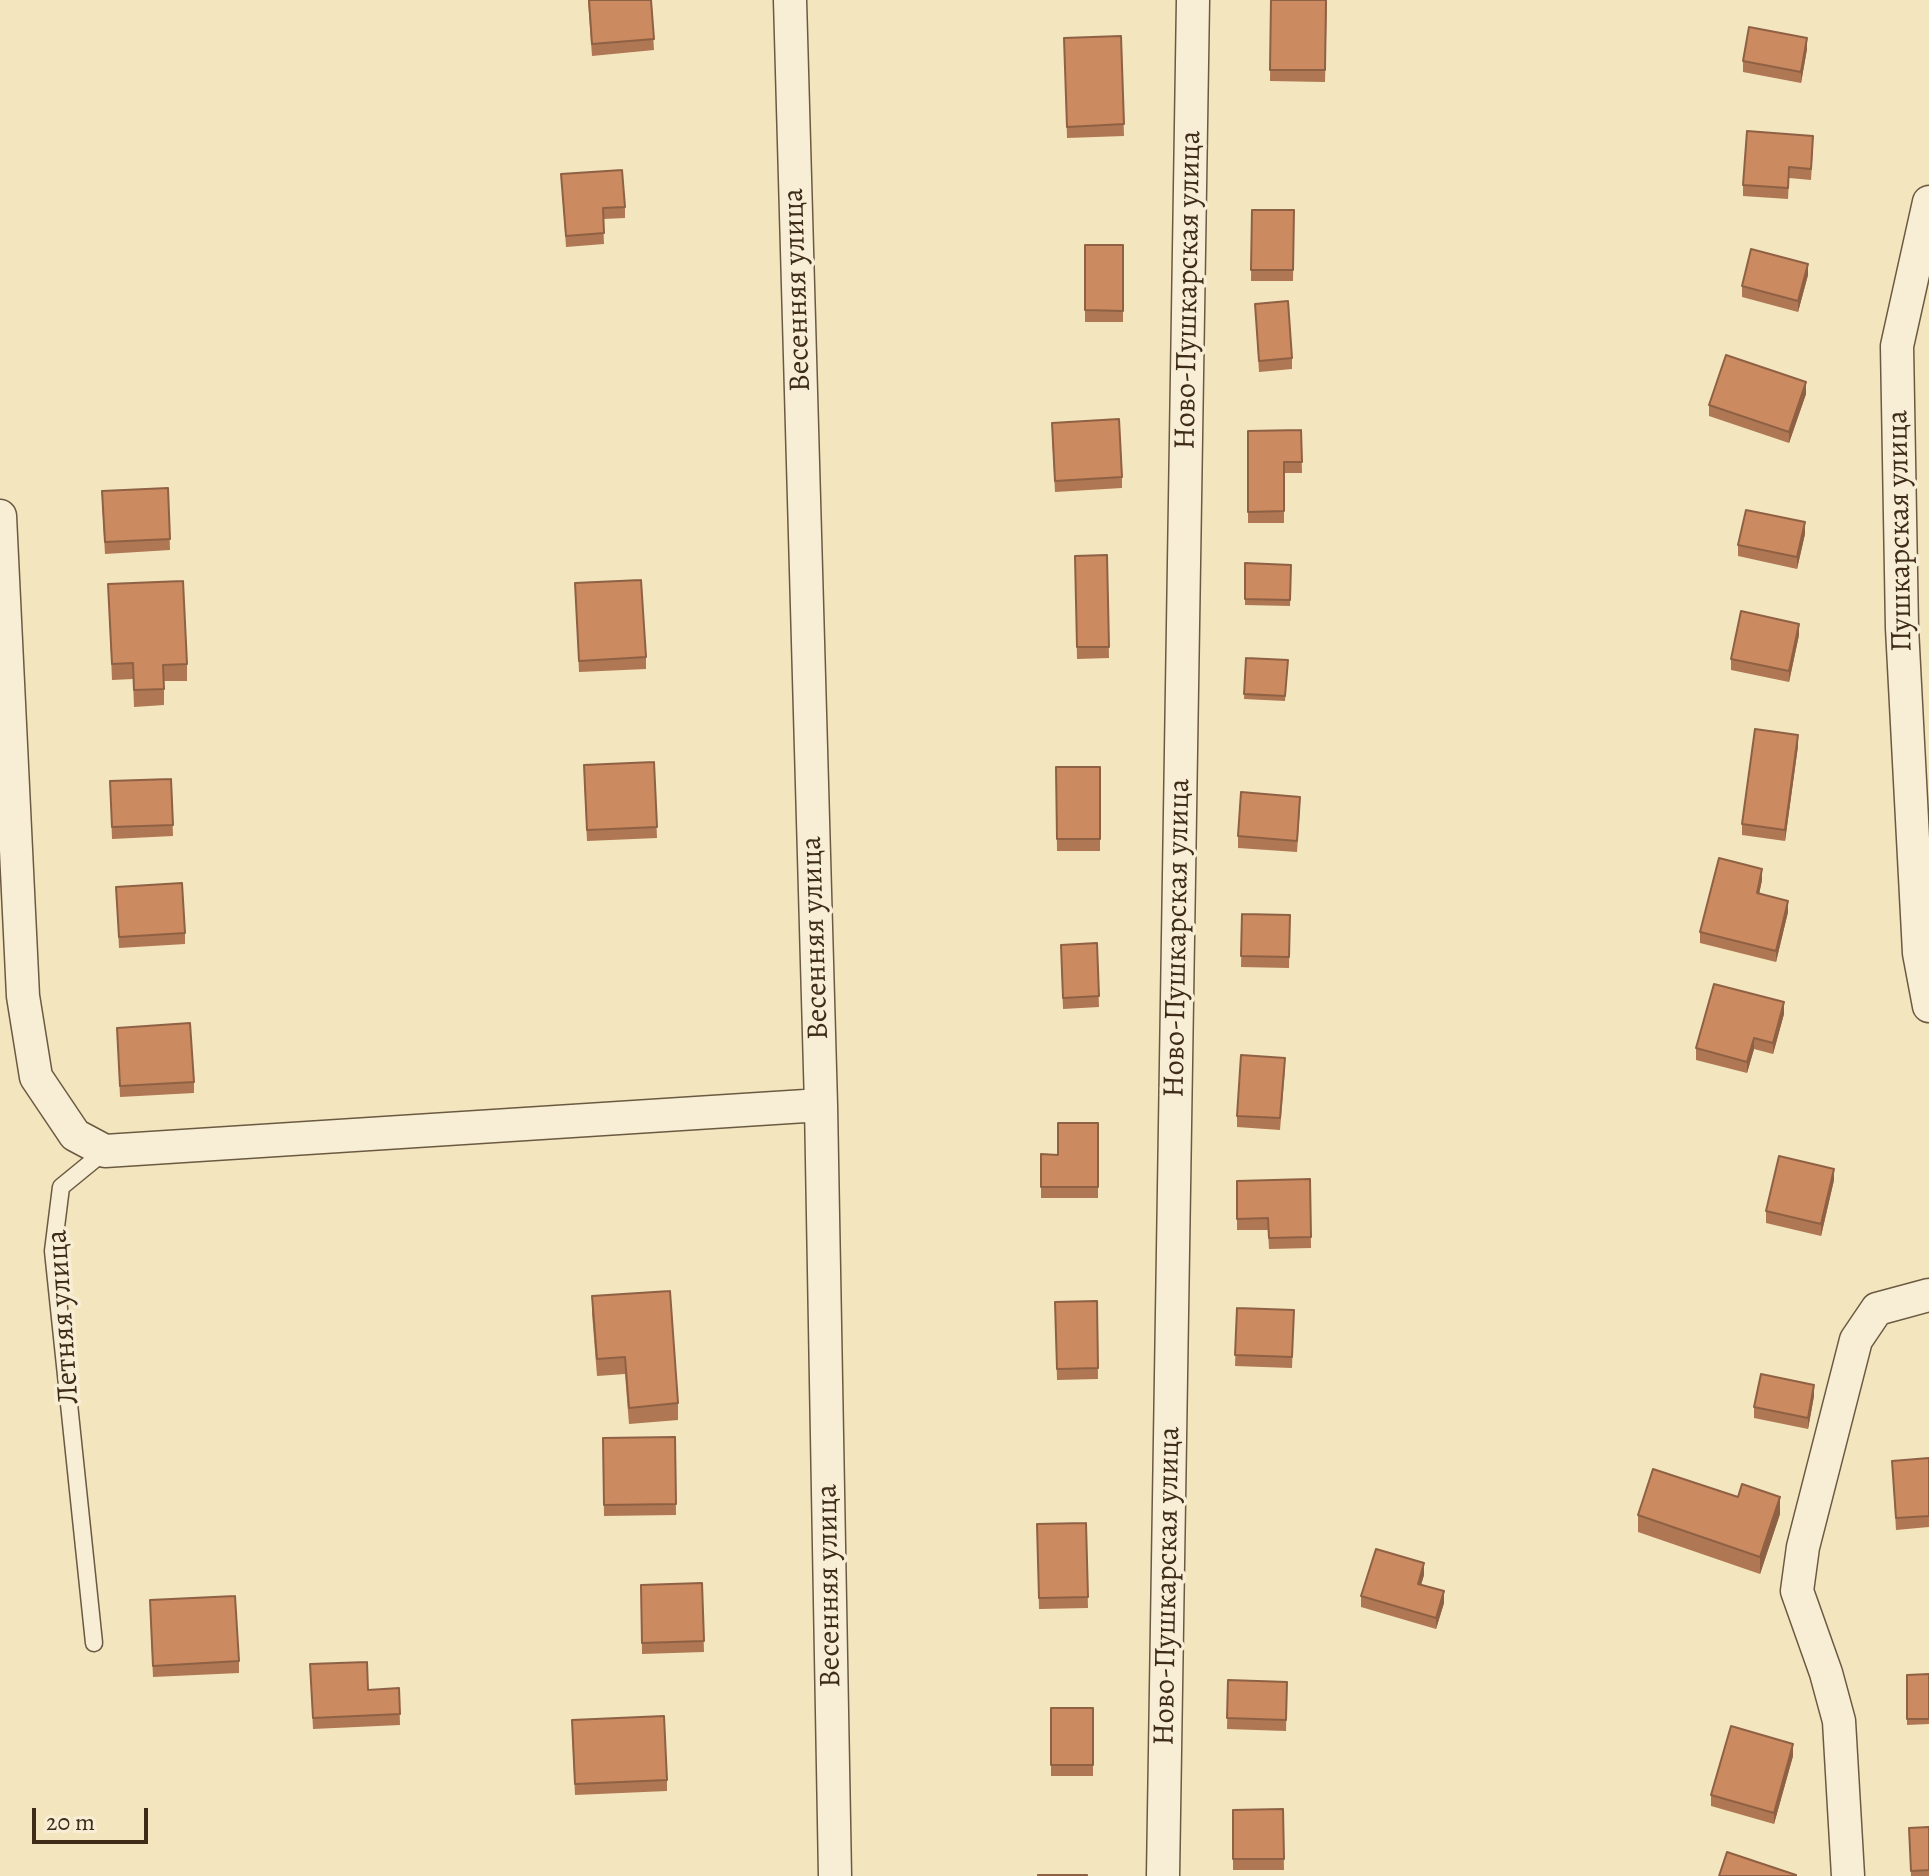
<!DOCTYPE html>
<html>
<head>
<meta charset="utf-8">
<style>
  body { margin:0 }
  #map { position:relative; width:1929px; height:1876px; overflow:hidden; background:#f3e5be; font-family:Alegreya,serif }
  canvas { display:block }
  .scale { position:absolute; left:32px; top:1808px; width:116px; height:36px; box-sizing:border-box; border:4px solid #3e2c19; border-top:0; padding-left:10px; font-size:24px; line-height:28px; white-space:nowrap; color:#3e2c19; -webkit-text-stroke:6px #f7eed5; paint-order:stroke }
</style>
</head>
<body>
<div id="map">
<canvas width="1929" height="1876"></canvas>
<div class="scale">20 m</div>
</div>
<script>
const context = document.querySelector('canvas').getContext('2d');
context.lineJoin = 'round';
const poly = rows => new Path2D(rows.map(r => 'M' + r).join(''));
function stroke(path, color, width, dash) { context.strokeStyle = color; context.lineWidth = width; context.lineCap = dash ? 'butt' : 'round'; context.setLineDash(dash || []); context.stroke(path); }
function paint(path, color) { context.fillStyle = color; context.fill(path, 'evenodd'); }
function drawText(font, color, halo, rows, align = 'center') {
  context.font = font + ' Alegreya,serif'; context.lineWidth = 7; context.setLineDash([]); context.textBaseline = 'middle'; context.strokeStyle = halo; context.fillStyle = color; for (const [text, x, y, turn = 0] of rows) {
    context.save(); context.translate(x, y); context.rotate((+turn || 0) * Math.PI / 180); context.textAlign = isNaN(turn) ? turn : align; if (halo) context.strokeText(text, 0, 0); context.fillText(text, 0, 0); context.restore();
  }
}
const lane = poly([
  [94,1643,53,1251,61,1187,105,1151]
]);
const street = poly([
  [790,0,821,1105,835,1876],
  [1929,202,1897,346,1902,628,1919,953,1929,1006],
  [0,516,23,996,36,1077,75,1135,105,1151,821,1105],
  [1163,1876,1193,0],
  [1848,1876,1839,1721,1826,1673,1797,1591,1803,1547,1856,1340,1877,1309,1929,1295]
]);
stroke(lane, '#6b5a42', 19);
stroke(street, '#6b5a42', 35);
stroke(lane, '#f7eed5', 16);
stroke(street, '#f7eed5', 32);
paint(poly([
  [588,0,651,0,654,50,592,56],
  [1271,0,1327,0,1325,82,1270,81],
  [1121,36,1124,136,1067,138,1064,38],
  [1807,49,1801,83,1743,72,1743,61],
  [1813,147,1811,180,1789,178,1788,199,1743,196,1743,185],
  [561,174,625,207,625,218,603,219,604,244,566,247],
  [1252,210,1294,210,1293,281,1251,281],
  [1085,245,1123,245,1123,322,1085,322],
  [1808,275,1798,312,1742,297,1742,286],
  [1255,304,1292,358,1292,369,1259,372],
  [1806,394,1789,443,1709,416,1709,405],
  [1301,430,1302,473,1284,473,1284,523,1248,523,1248,431],
  [1052,434,1122,477,1122,488,1055,492],
  [168,488,170,550,105,554,102,502],
  [1805,534,1797,569,1738,556,1738,545],
  [1107,555,1109,658,1077,659,1075,556],
  [1245,563,1291,565,1290,606,1245,605],
  [575,583,646,657,646,669,579,672],
  [108,584,187,664,187,681,164,681,164,705,134,707,133,679,112,680],
  [1799,635,1789,682,1731,670,1731,659],
  [1246,658,1288,660,1285,701,1244,699],
  [1798,746,1785,841,1742,835,1742,824],
  [654,762,657,838,587,841,584,777],
  [1056,767,1100,767,1100,851,1057,851],
  [171,779,173,836,112,839,110,781],
  [1300,808,1297,852,1238,848,1238,836],
  [1762,880,1759,894,1788,912,1776,962,1700,943,1700,932],
  [116,887,185,933,185,944,119,948],
  [1242,914,1290,915,1289,968,1241,967],
  [1097,943,1099,1007,1063,1009,1061,956],
  [1784,1014,1773,1054,1754,1049,1747,1073,1696,1060,1696,1048],
  [117,1028,194,1082,194,1093,120,1097],
  [1285,1069,1280,1130,1237,1127,1237,1116],
  [1098,1123,1098,1198,1041,1198,1041,1154,1058,1155],
  [1310,1179,1311,1248,1269,1249,1268,1230,1237,1230,1237,1181],
  [1834,1180,1821,1236,1766,1223,1766,1211],
  [592,1296,678,1403,678,1420,629,1424,625,1374,597,1376,592,1313],
  [1097,1301,1098,1379,1057,1380,1055,1302],
  [1237,1308,1294,1310,1292,1368,1235,1366],
  [1814,1396,1808,1429,1754,1418,1754,1407],
  [675,1437,676,1515,604,1516,603,1438],
  [1929,1458,1929,1527,1896,1530,1892,1461],
  [1738,1497,1780,1514,1760,1574,1638,1532,1638,1515],
  [1086,1523,1088,1608,1039,1609,1037,1524],
  [1424,1575,1421,1585,1444,1603,1436,1629,1361,1607,1361,1596],
  [702,1583,704,1652,642,1654,641,1585],
  [150,1611,239,1661,239,1673,153,1677],
  [310,1664,368,1690,399,1688,400,1725,313,1729],
  [1929,1674,1929,1724,1907,1725,1907,1675],
  [1228,1680,1287,1682,1286,1731,1227,1729],
  [1051,1708,1093,1708,1093,1776,1051,1776],
  [572,1731,667,1780,667,1791,575,1795],
  [1793,1756,1774,1824,1711,1806,1711,1795],
  [1283,1809,1284,1870,1233,1870,1233,1810],
  [1929,1827,1929,1876,1911,1876,1909,1828]
]), '#af7753');
paint(poly([
  [1807,38,1807,49,1801,83,1801,72],
  [1808,264,1808,275,1798,312,1798,301],
  [1806,382,1806,394,1789,443,1789,432],
  [1805,522,1805,534,1797,569,1797,557],
  [1799,624,1799,635,1789,682,1789,671],
  [1798,735,1798,746,1785,841,1785,830],
  [1762,869,1762,880,1757,904,1757,893],
  [1788,901,1788,912,1776,962,1776,951],
  [1784,1002,1784,1014,1773,1054,1773,1043],
  [1754,1038,1754,1049,1747,1073,1747,1062],
  [1834,1169,1834,1180,1821,1236,1821,1224],
  [1814,1385,1814,1396,1808,1429,1808,1418],
  [1780,1497,1780,1514,1760,1574,1760,1557],
  [1424,1563,1424,1575,1418,1595,1418,1584],
  [1444,1591,1444,1603,1436,1629,1436,1618],
  [1793,1744,1793,1756,1774,1824,1774,1813]
]), '#8f6144');
const building = poly([
  [589,0,651,0,654,39,592,44,589,0],
  [1271,0,1326,0,1325,70,1270,70,1271,0],
  [1749,27,1807,38,1801,72,1743,61,1749,27],
  [1121,36,1124,124,1067,127,1064,38,1121,36],
  [1747,131,1813,136,1811,169,1789,167,1788,188,1743,185,1747,131],
  [622,170,625,207,603,208,604,233,566,236,561,174,622,170],
  [1252,210,1294,210,1293,270,1251,270,1252,210],
  [1085,245,1123,245,1123,311,1085,310,1085,245],
  [1751,249,1808,264,1798,301,1742,286,1751,249],
  [1288,301,1292,358,1259,361,1255,304,1288,301],
  [1726,355,1806,382,1789,432,1709,405,1726,355],
  [1119,419,1122,477,1055,481,1052,423,1119,419],
  [1301,430,1302,462,1284,462,1284,511,1248,512,1248,431,1301,430],
  [168,488,170,539,105,542,102,491,168,488],
  [1746,510,1805,522,1797,557,1738,545,1746,510],
  [1107,555,1109,647,1077,647,1075,556,1107,555],
  [1245,563,1291,565,1290,600,1245,599,1245,563],
  [641,580,646,657,579,661,575,583,641,580],
  [183,581,187,664,163,665,164,689,134,690,133,663,112,664,108,584,183,581],
  [1741,611,1799,624,1789,671,1731,659,1741,611],
  [1246,658,1288,660,1285,696,1244,694,1246,658],
  [1755,729,1798,735,1785,830,1742,824,1755,729],
  [654,762,657,827,587,830,584,765,654,762],
  [1056,767,1100,767,1100,839,1057,839,1056,767],
  [171,779,173,825,112,827,110,781,171,779],
  [1241,792,1300,797,1297,841,1238,836,1241,792],
  [1719,858,1762,869,1757,893,1788,901,1776,951,1700,932,1719,858],
  [182,883,185,933,119,937,116,887,182,883],
  [1242,914,1290,915,1289,957,1241,956,1242,914],
  [1097,943,1099,996,1063,998,1061,945,1097,943],
  [1714,984,1784,1002,1773,1043,1754,1038,1747,1062,1696,1048,1714,984],
  [190,1023,194,1082,120,1086,117,1028,190,1023],
  [1241,1055,1285,1058,1280,1118,1237,1116,1241,1055],
  [1058,1123,1098,1123,1098,1187,1041,1187,1041,1154,1058,1155,1058,1123],
  [1779,1156,1834,1169,1821,1224,1766,1211,1779,1156],
  [1310,1179,1311,1237,1269,1238,1268,1218,1237,1219,1237,1181,1310,1179],
  [670,1291,678,1403,629,1408,625,1357,597,1359,592,1296,670,1291],
  [1097,1301,1098,1368,1057,1369,1055,1302,1097,1301],
  [1237,1308,1294,1310,1292,1357,1235,1355,1237,1308],
  [1761,1374,1814,1385,1808,1418,1754,1407,1761,1374],
  [675,1437,676,1504,604,1505,603,1438,675,1437],
  [1929,1458,1929,1516,1896,1518,1892,1461,1929,1458],
  [1653,1469,1738,1497,1742,1484,1780,1497,1760,1557,1638,1515,1653,1469],
  [1086,1523,1088,1597,1039,1598,1037,1524,1086,1523],
  [1376,1549,1424,1563,1418,1584,1444,1591,1436,1618,1361,1596,1376,1549],
  [702,1583,704,1641,642,1643,641,1585,702,1583],
  [235,1596,239,1661,153,1666,150,1600,235,1596],
  [367,1662,368,1690,399,1688,400,1714,313,1718,310,1664,367,1662],
  [1929,1674,1929,1719,1907,1719,1907,1675,1929,1674],
  [1228,1680,1287,1682,1286,1720,1227,1718,1228,1680],
  [1051,1708,1093,1708,1093,1765,1051,1765,1051,1708],
  [664,1716,667,1780,575,1784,572,1720,664,1716],
  [1731,1726,1793,1744,1774,1813,1711,1795,1731,1726],
  [1283,1809,1284,1859,1233,1859,1233,1810,1283,1809],
  [1929,1827,1929,1870,1911,1871,1909,1828,1929,1827],
  [1727,1852,1796,1875,1796,1876,1719,1876,1727,1852],
  [1038,1875,1087,1875,1087,1876,1038,1876,1038,1875]
]);
paint(building, '#cc8a61');
stroke(building, '#8f6144', 2);
drawText('30px', '#3e2c19', '#f7eed5', [
  ["Весенняя улица",798,290,-92],
  ["Ново-Пушкарская улица",1189,290,-89],
  ["Пушкарская улица",1901,531,-91],
  ["Весенняя улица",816,938,-92],
  ["Ново-Пушкарская улица",1178,938,-89],
  ["Летняя улица",64,1317,-94],
  ["Весенняя улица",830,1586,-91],
  ["Ново-Пушкарская улица",1168,1586,-89]
]);
</script>
</body>
</html>
